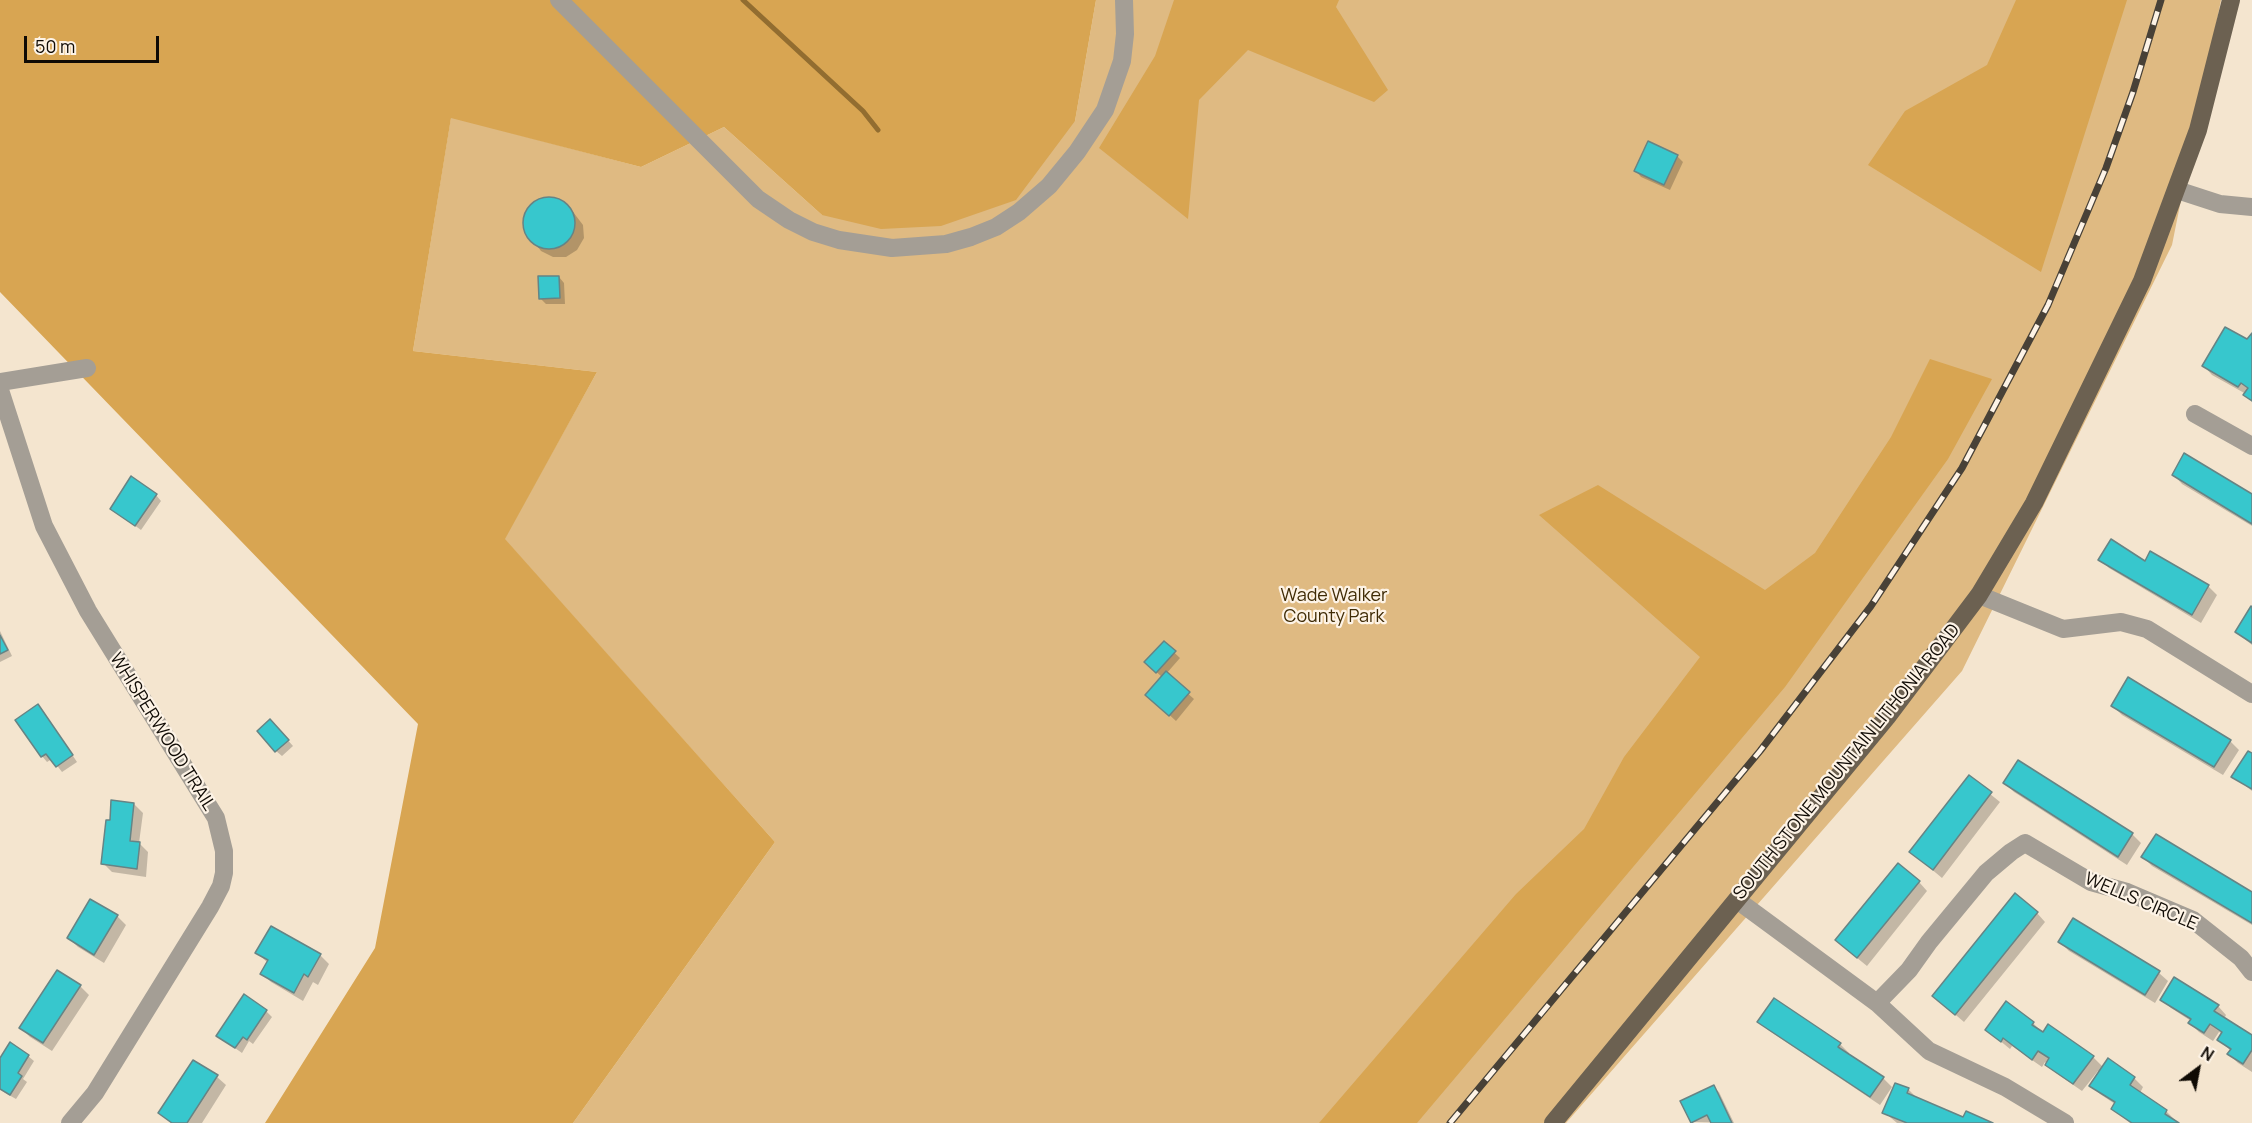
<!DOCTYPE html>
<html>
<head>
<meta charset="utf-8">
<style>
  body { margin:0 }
  #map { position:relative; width:2252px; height:1123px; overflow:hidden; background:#f4e5cf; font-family:Manrope,sans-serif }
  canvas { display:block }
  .north { position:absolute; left:2168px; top:1039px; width:60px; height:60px; -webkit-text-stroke:4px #fdf3e6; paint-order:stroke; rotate:32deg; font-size:16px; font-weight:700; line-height:24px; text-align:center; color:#100b05 }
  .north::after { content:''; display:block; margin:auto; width:21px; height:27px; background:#100b05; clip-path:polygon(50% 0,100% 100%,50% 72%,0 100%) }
  .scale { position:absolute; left:24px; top:36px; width:135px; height:27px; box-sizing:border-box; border:3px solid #100b05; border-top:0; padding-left:8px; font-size:18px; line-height:21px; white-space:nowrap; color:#100b05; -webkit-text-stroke:4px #fdf3e6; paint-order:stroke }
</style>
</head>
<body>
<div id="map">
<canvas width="2252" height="1123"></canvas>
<div class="north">N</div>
<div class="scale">50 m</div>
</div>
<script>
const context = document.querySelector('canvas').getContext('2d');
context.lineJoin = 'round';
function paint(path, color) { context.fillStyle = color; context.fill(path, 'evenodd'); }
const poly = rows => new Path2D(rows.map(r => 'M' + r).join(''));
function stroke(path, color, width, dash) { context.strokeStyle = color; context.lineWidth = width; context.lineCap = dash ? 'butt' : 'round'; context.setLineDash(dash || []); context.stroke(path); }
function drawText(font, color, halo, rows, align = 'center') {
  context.font = font + ' Manrope,sans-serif'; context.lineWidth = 4.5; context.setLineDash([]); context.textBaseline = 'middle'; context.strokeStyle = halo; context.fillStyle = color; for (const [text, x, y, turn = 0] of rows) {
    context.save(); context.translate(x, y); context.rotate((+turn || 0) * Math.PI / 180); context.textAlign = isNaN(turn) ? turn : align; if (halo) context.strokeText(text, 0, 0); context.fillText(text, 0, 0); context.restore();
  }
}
paint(poly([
  [1096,0,2221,0,2172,245,1962,671,1566,1123,573,1123,775,842,504,539,597,372,413,351,451,117,641,167,724,127,822,215,1075,121]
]), '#dfba82');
paint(poly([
  [0,0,1096,0,1075,121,1016,200,941,226,881,229,822,215,724,127,641,167,451,118,413,351,597,372,505,539,775,842,573,1123,265,1123,375,948,418,724,0,292],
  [1174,0,1339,0,1336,7,1388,90,1374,102,1248,50,1199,100,1188,219,1099,148,1155,56],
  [2016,0,2127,0,2041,272,1868,165,1905,111,1987,65],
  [1930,359,1992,379,1948,459,1785,687,1417,1123,1319,1123,1516,894,1584,829,1624,757,1700,657,1539,515,1598,485,1765,590,1815,553,1891,437]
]), '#d8a552');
paint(poly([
  [1677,156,1683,162,1670,190,1641,177,1636,171],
  [542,198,555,198,567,204,583,225,584,238,577,250,566,257,553,257,541,251,525,230,524,217,531,205],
  [559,277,564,283,565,304,546,304,540,298],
  [2252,335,2252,402,2246,394,2212,375,2204,366,2247,341],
  [2174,475,2252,496,2252,526,2182,484],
  [156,495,161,501,141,530,111,508],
  [2100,559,2146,563,2208,586,2217,595,2201,623,2109,568],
  [2252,609,2252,645,2236,632],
  [0,631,12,656,0,662],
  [1164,643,1180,658,1166,674,1194,699,1176,721,1151,698,1162,677,1152,668],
  [2113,706,2230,741,2239,750,2223,775,2122,715],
  [43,711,77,762,62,772,52,759,47,762,42,756],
  [276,727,293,746,282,756,276,751],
  [2252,755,2252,791,2233,776],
  [1969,777,2000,802,1942,878,1911,852],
  [2005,783,2132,834,2141,843,2127,865,2014,792],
  [134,804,143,813,139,843,148,852,146,877,112,872,103,863,111,821],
  [2143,857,2252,894,2252,925,2152,866],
  [1919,882,1927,891,1867,966,1846,949],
  [2037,913,2045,922,1964,1022,1943,1004],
  [117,916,126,925,104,963,78,947,69,938],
  [2074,920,2159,973,2168,981,2155,1003,2069,951,2060,942],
  [272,928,320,955,329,964,318,985,313,982,303,1001,271,982,262,974,268,963,257,953],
  [80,986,89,995,52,1051,30,1037,21,1028],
  [2162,999,2218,1006,2226,1015,2224,1019,2252,1037,2252,1072,2238,1063,2229,1054,2231,1051,2219,1040,2223,1034,2219,1032,2213,1041,2199,1032,2190,1023,2191,1021,2171,1008],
  [266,1011,272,1017,253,1044,249,1041,242,1053,218,1036],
  [1759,1022,1840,1044,1849,1053,1847,1055,1883,1078,1892,1087,1880,1105,1768,1030],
  [2033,1023,2044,1034,2093,1057,2103,1067,2108,1060,2134,1078,2143,1087,2140,1093,2166,1111,2175,1120,2174,1122,2176,1123,2130,1123,2113,1109,2115,1104,2100,1094,2091,1085,2100,1072,2098,1071,2082,1091,2056,1073,2045,1062,2042,1067,2012,1046,2010,1049,1987,1030],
  [28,1056,34,1061,23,1079,27,1082,16,1099,0,1090,0,1061],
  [194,1062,217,1077,226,1085,202,1123,171,1123,160,1113],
  [1713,1087,1719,1092,1734,1123,1692,1122],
  [1908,1089,1917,1098,1964,1119,1990,1123,1897,1123,1884,1112]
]), '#0003');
stroke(poly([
  [743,0,863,111,878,130]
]), '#926d30', 5);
const building = poly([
  [1648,141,1678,155,1664,185,1634,171,1648,141],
  '523 223a26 26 0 1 1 52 0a26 26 0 1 1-52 0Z',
  [538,276,559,276,560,298,539,299,538,276],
  [2225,327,2247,339,2252,333,2252,401,2243,395,2248,388,2241,383,2238,387,2202,366,2225,327],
  [2184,453,2252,494,2252,524,2172,475,2184,453],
  [131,476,157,494,135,526,110,509,131,476],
  [2111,539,2145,561,2150,551,2209,585,2192,615,2098,560,2111,539],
  [2251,606,2252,607,2252,643,2235,632,2251,606],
  [0,635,8,650,0,654,0,635],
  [1164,641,1176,651,1156,673,1144,662,1164,641],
  [1166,671,1190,692,1169,716,1145,695,1166,671],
  [2128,677,2231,740,2214,767,2111,706,2128,677],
  [38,704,73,755,56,767,46,754,41,757,15,720,38,704],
  [270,719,289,740,275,752,257,731,270,719],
  [2248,751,2252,753,2252,789,2231,777,2248,751],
  [2018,760,2133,833,2118,857,2003,783,2018,760],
  [1969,775,1992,792,1933,870,1909,852,1969,775],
  [111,800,134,803,130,841,140,842,137,869,101,864,106,820,110,820,111,800],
  [2156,834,2252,892,2252,923,2141,857,2156,834],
  [1898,863,1920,881,1857,958,1835,940,1898,863],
  [2015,893,2038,912,1955,1015,1932,996,2015,893],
  [90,899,118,915,94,955,67,938,90,899],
  [2073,918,2160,971,2145,995,2058,942,2073,918],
  [271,926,321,954,308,977,304,974,294,993,260,974,268,960,255,953,271,926],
  [57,970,81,985,43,1043,19,1028,57,970],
  [2174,977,2219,1005,2214,1011,2252,1035,2252,1050,2243,1064,2227,1054,2231,1049,2217,1040,2222,1032,2210,1024,2204,1033,2188,1023,2191,1019,2160,1000,2174,977],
  [244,994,267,1010,247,1040,243,1037,235,1048,216,1036,244,994],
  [1774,998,1841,1043,1838,1047,1884,1077,1870,1097,1757,1022,1774,998],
  [2006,1001,2034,1022,2032,1025,2043,1032,2048,1024,2094,1056,2073,1084,2045,1065,2049,1058,2038,1051,2032,1060,2003,1038,2001,1042,1985,1030,2006,1001],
  [10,1042,29,1055,18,1073,22,1076,10,1095,0,1089,0,1058,10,1042],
  [2108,1058,2135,1077,2130,1085,2167,1110,2165,1114,2179,1123,2132,1123,2111,1109,2115,1102,2089,1086,2108,1058],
  [193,1060,218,1075,187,1123,172,1123,158,1113,193,1060],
  [1895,1083,1909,1088,1907,1093,1963,1117,1966,1111,1993,1123,1907,1123,1882,1113,1895,1083],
  [1714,1085,1732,1123,1711,1123,1707,1115,1691,1123,1680,1101,1714,1085]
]);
paint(building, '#37c7cd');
stroke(building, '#668485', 1.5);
stroke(poly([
  [559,0,758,199,789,220,813,232,839,240,892,248,946,244,971,237,996,227,1019,212,1049,186,1077,152,1105,110,1122,61,1125,34,1124,0],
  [2177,190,2220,204,2252,207],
  [0,382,87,368],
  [0,390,44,526,88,611,216,818,224,851,224,873,221,886,210,907,95,1093,70,1123],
  [2195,414,2252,446],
  [1979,595,2063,629,2121,622,2147,629,2252,694],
  [1737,900,1877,1003],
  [2065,1123,2005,1087,1929,1051,1877,1003,1909,970,1929,942,1986,873,2011,852,2025,843,2091,882,2127,892,2193,920,2241,958,2252,972]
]), '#a49e95', 18);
stroke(poly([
  [1553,1123,1887,717,1979,595,2034,503,2142,281,2198,130,2231,0]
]), '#6c6151', 18);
const rail = poly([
  [1450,1123,1760,751,1871,606,1962,468,2048,305,2106,168,2133,92,2161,0]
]);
stroke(rail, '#484137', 7);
stroke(rail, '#fdf3e6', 4.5, [14]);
drawText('18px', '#3f2b05', '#fdf3e6', [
  ["Wade Walker",1334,596],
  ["County Park",1334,617]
]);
drawText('18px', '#100b05', '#fdf3e6', [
  ["WHISPERWOOD TRAIL",162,732,58],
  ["SOUTH STONE MOUNTAIN LITHONIA ROAD",1847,762,-51],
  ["WELLS CIRCLE",2141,902,23]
]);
</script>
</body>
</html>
